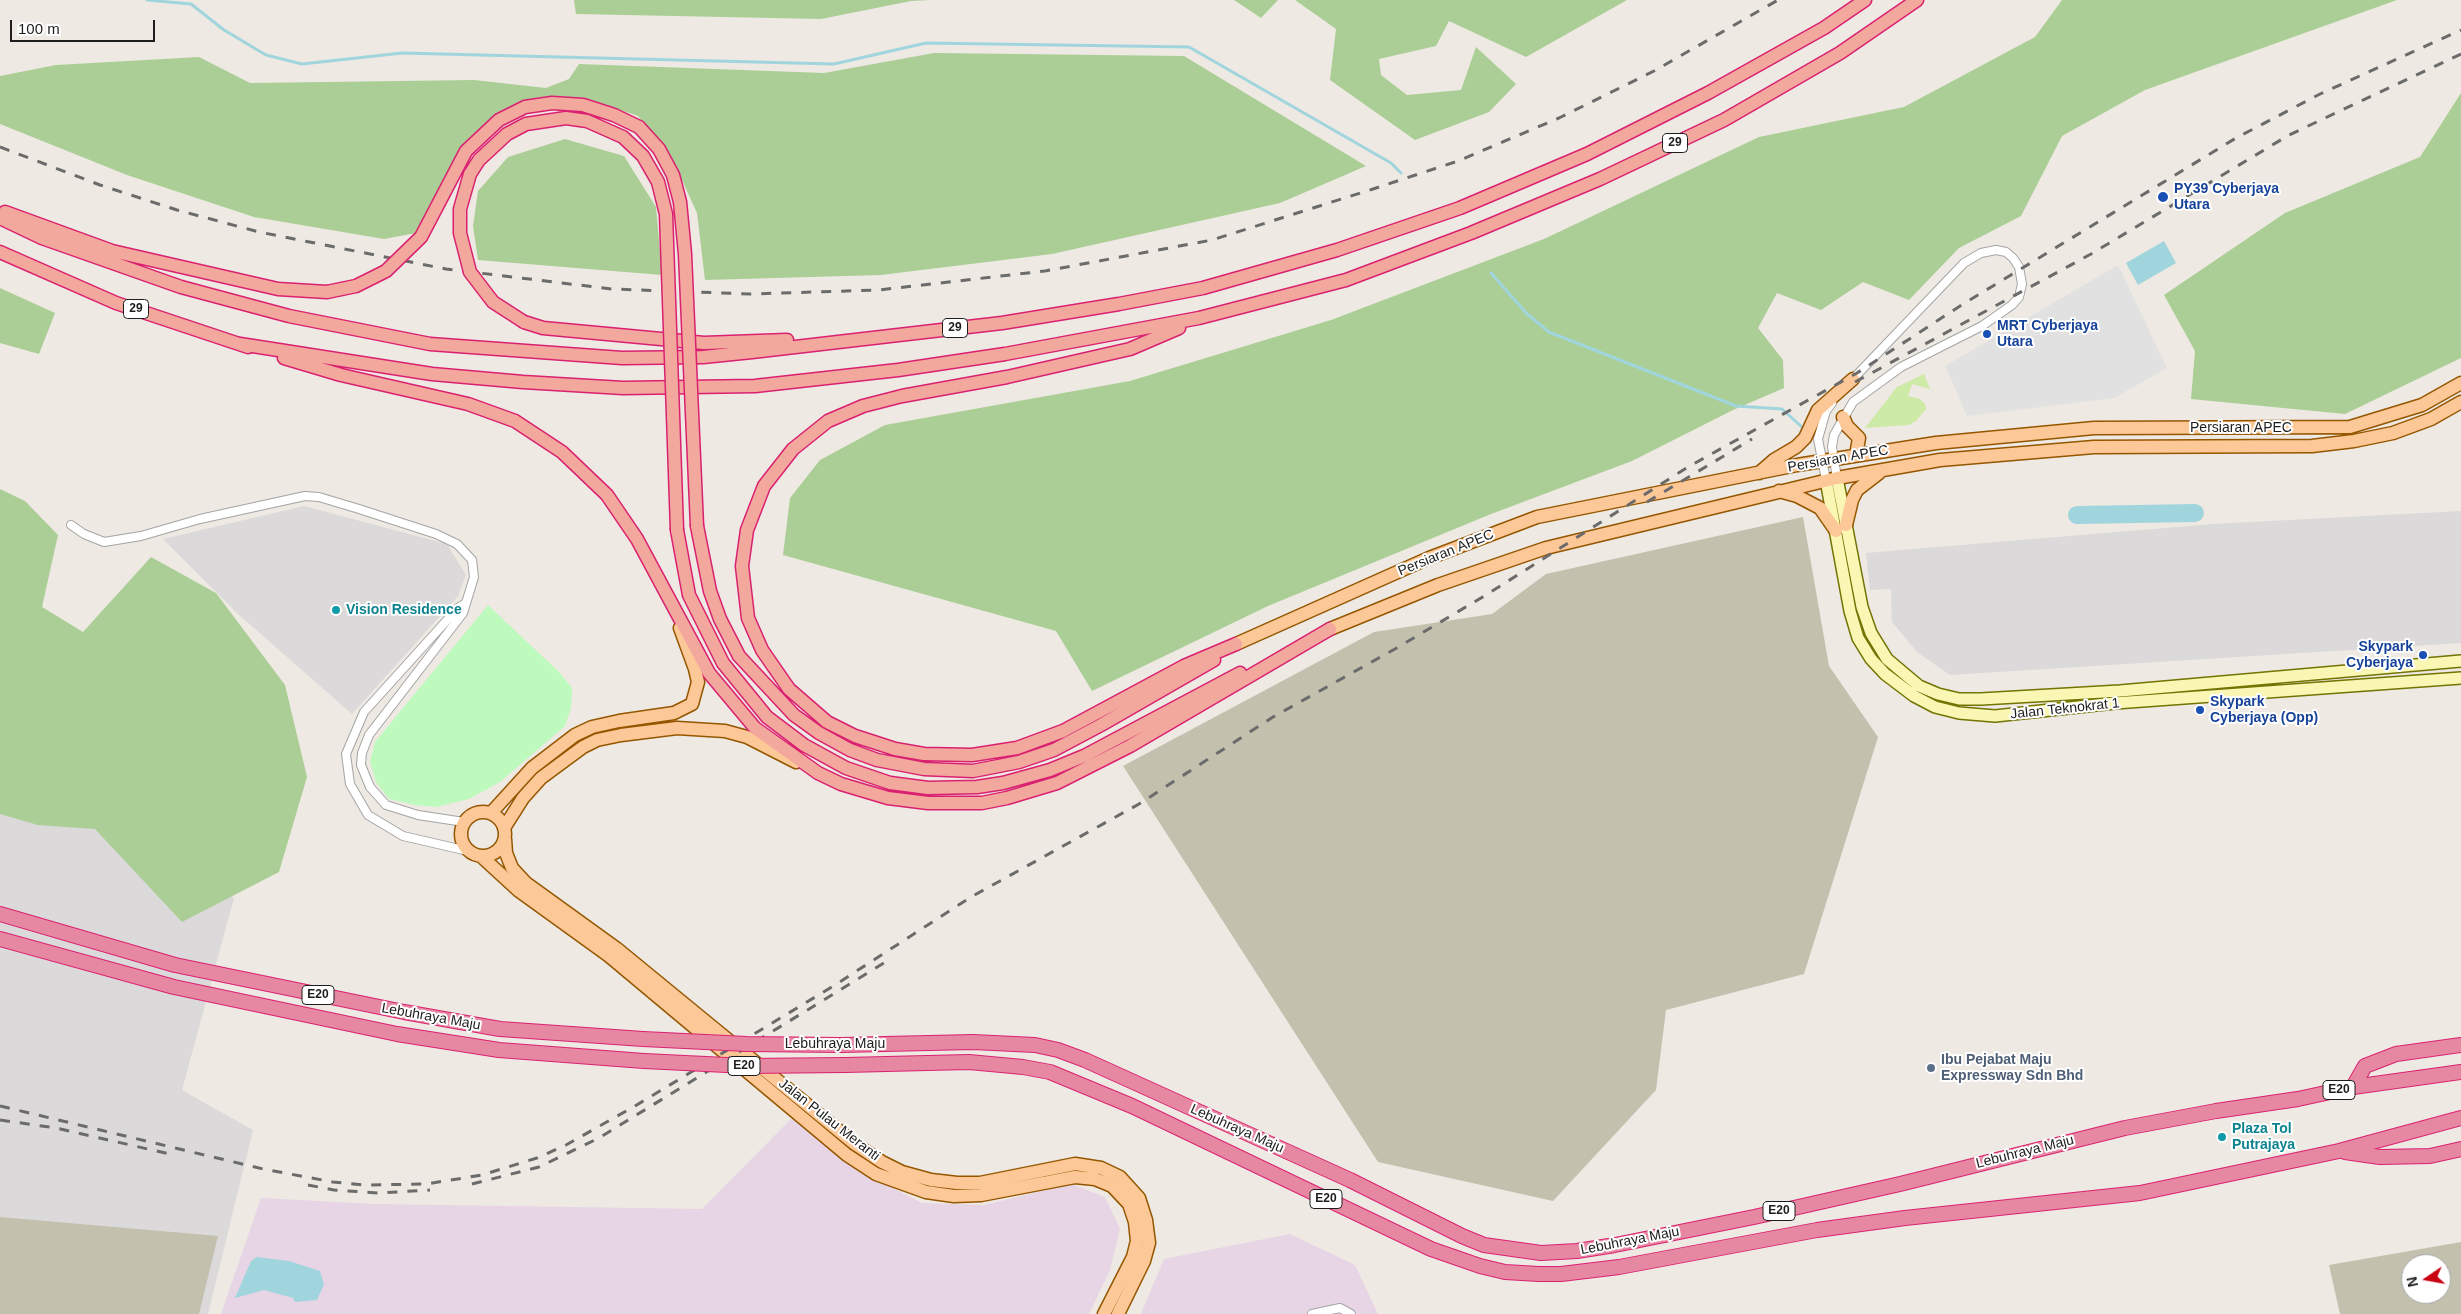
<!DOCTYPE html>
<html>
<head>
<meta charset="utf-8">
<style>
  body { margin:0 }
  #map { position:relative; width:2461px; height:1314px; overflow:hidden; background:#eee9e2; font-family:Helvetica,sans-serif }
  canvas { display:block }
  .north { position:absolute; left:2401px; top:1254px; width:50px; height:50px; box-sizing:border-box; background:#fff; border:1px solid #a5a5a5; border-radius:50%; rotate:258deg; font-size:14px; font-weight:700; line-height:20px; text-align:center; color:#1d1d1d }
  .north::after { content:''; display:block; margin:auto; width:18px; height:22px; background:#c90012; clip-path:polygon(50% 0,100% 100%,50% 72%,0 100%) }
  .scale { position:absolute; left:10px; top:20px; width:145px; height:22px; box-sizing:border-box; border:2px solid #1d1d1d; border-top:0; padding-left:6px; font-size:15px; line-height:18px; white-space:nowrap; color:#1d1d1d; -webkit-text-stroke:4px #fff; paint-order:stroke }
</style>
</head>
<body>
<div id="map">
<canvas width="2461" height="1314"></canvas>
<div class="north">N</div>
<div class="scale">100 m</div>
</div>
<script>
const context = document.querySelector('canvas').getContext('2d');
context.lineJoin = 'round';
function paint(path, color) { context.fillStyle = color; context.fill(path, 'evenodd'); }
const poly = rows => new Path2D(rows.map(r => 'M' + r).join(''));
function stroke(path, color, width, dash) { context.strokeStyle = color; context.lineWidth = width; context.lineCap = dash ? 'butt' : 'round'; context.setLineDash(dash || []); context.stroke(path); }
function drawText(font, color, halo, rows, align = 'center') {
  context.font = font + ' Helvetica,sans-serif'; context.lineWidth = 4; context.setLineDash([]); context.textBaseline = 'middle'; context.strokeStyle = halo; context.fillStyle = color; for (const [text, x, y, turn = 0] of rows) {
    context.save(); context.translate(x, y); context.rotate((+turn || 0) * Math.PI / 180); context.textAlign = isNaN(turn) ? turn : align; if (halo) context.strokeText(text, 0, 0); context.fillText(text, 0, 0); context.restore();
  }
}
paint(poly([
  [304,506,447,544,466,575,458,596,352,714,238,614,163,539],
  [2461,511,2461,643,1950,675,1917,652,1892,622,1891,589,1870,590,1866,553,2213,524],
  [0,724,234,898,182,1090,253,1130,208,1314,0,1314]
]), '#dbd9da');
paint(poly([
  [793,1117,863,1173,922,1203,984,1205,1071,1184,1105,1197,1120,1229,1110,1270,1089,1314,221,1314,261,1198,374,1204,702,1209],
  [1290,1234,1355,1265,1378,1314,1141,1314,1164,1259]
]), '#e7d4e5');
paint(poly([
  [1803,517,1829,666,1878,737,1804,974,1666,1010,1656,1090,1553,1201,1378,1162,1123,766,1374,632,1492,614,1546,574],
  [0,1217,218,1236,199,1314,0,1314],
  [2461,1242,2461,1314,2340,1314,2329,1265],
  [2411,1264,2441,1264,2441,1294,2411,1294]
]), '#c3c1ae');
paint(poly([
  [1924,374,1930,389,1912,384,1908,396,1920,399,1925,404,1926,409,1916,421,1909,425,1865,428,1897,387]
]), '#cdeaa7');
paint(poly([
  [574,0,930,0,911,1,821,19,576,14],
  [1234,0,1278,0,1261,18],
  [1295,0,1627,0,1526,57,1449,21,1436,46,1379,59,1381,75,1407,95,1461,90,1476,47,1516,84,1489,112,1415,140,1330,80,1336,29],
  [2062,0,2397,0,2145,90,2062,136,2021,216,1959,248,1909,300,1863,282,1821,310,1777,293,1758,328,1783,360,1784,388,1733,410,1632,461,1491,514,1268,606,1092,691,1056,631,783,555,790,498,820,460,885,425,1130,381,1331,320,1544,239,1759,137,1904,107,2035,37],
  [934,53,1184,56,1366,166,1280,203,1052,254,881,275,705,280,697,213,672,158,638,116,585,98,536,99,501,114,461,147,416,233,384,239,254,217,127,175,0,124,0,76,56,65,199,57,250,83,474,80,546,88,569,79,579,64,824,73],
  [2461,93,2461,358,2345,414,2191,399,2195,351,2164,295,2285,213,2420,157],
  [565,139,624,156,656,207,662,275,478,260,473,226,478,191,508,157],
  [0,288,55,313,39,354,0,343],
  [0,489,25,501,58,535,42,607,83,632,151,557,216,593,285,685,307,777,279,872,182,922,95,829,38,825,0,814]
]), '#abce96');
paint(poly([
  [488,605,559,672,572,688,571,708,565,726,500,782,469,799,436,807,415,805,389,799,376,782,370,762,375,742]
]), '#befabd');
paint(poly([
  [2118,265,2167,368,2114,398,1967,416,1945,366]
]), '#e1e1e1');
paint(poly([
  [2164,241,2176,263,2138,285,2126,263],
  [257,1257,289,1261,320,1271,324,1284,317,1300,295,1302,293,1298,264,1290,235,1298,251,1261]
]), '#a1d5dd');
stroke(poly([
  [147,0,191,4,224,30,266,55,302,64,402,53,834,64,926,43,1189,47,1391,163,1401,173],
  [1491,273,1526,313,1549,332,1736,406,1782,409,1802,427]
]), '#a1d5dd', 3);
stroke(poly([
  [2077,515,2195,513]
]), '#a1d5dd', 18);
const minor = poly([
  [1837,478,1832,447,1834,435,1853,402,1901,367,1982,326,2012,305,2019,297,2022,284,2019,267,2013,258,2006,252,1996,250,1981,253,1964,263,1851,381],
  [1826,480,1818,439,1826,411,1832,403],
  [71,525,84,534,104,542,141,536,200,519,305,496,319,497,359,509,436,534,457,544,472,560,474,577,463,613,369,735,362,753,361,765,370,787,386,805,418,815,464,822],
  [466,603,458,608,364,712,346,754,350,784,368,815,403,836,468,851],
  [1312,1314,1340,1308,1351,1314]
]);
const secondary = poly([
  [1837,478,1862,607,1871,633,1887,659,1919,686,1938,694,1959,699,1981,699,2120,691,2461,661],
  [1826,480,1850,611,1858,638,1871,659,1885,674,1914,696,1935,707,1959,713,1995,716,2115,703,2461,678]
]);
const primary = poly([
  [1843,417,1847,426,1859,438,1856,455],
  [1759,473,1774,460,1796,447,1805,438,1818,410,1853,379],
  [1779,491,1797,496,1820,508,1836,531],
  [1846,525,1852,500,1857,490,1879,473],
  [1330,629,1438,585,1546,548,1837,478,1940,460,2094,447,2312,446,2354,441,2393,433,2431,419,2461,402],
  [1236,644,1429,558,1537,517,1797,465,1936,443,2094,428,2350,427,2422,405,2461,383],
  '461 834a22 22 0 1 1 44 0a22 22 0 1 1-44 0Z',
  [491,813,532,768,575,735,592,727,619,721,674,713,692,704,698,682,695,669,680,628],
  [504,828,523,798,541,778,583,747,597,740,621,735,677,728,725,731,747,737,796,762],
  [505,839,506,853,512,868,526,883,616,948,855,1144,882,1162,902,1172,931,1180,957,1183,980,1183,1075,1164,1101,1168,1120,1177,1139,1198,1146,1220,1149,1243,1144,1261,1118,1314],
  [482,857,519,891,609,956,847,1155,876,1174,926,1192,954,1196,981,1195,1075,1177,1095,1179,1112,1186,1129,1204,1135,1222,1137,1241,1133,1257,1104,1314]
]);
const trunk = poly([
  [5,212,112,251,278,289,327,292],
  [0,218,42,238,181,287,289,316,430,344,622,358,703,357,752,352,1002,323,1119,304,1203,288,1337,250,1460,208,1587,154,1708,93,1824,28,1865,0],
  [0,252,116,303,248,347],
  [524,322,543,328,704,343,787,340],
  [1179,328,1130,349,1007,377,902,396,863,406,828,421,793,449,764,486,747,530,742,566,748,618,762,650,789,689,827,722,855,736,895,749,924,754,972,755,1017,748,1063,731,1184,666,1236,644],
  [240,344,432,374,523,382,623,388,755,386,898,370,1005,354,1199,318,1346,280,1471,233,1600,179,1724,120,1840,53,1917,0],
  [284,358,341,375,468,404,515,421,562,452,607,495,637,539,709,673,755,728,818,773,841,784,888,798,928,803,982,803,1007,798,1057,783,1130,746,1330,629],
  [697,526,710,591,720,619,739,656,794,715,819,733,850,750,877,760,924,769,973,771,1019,762,1054,750,1101,725,1214,660],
  [677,530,689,595,723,663,767,717,804,745,846,768,890,783,928,788,977,787,1003,783,1050,770,1084,756,1240,673]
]);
const motorway = poly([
  [0,914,175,965,404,1012,500,1029,643,1039],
  [0,939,174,987,397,1034,499,1050,644,1061],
  [841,1045,973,1042,1035,1045,1058,1050,1085,1060,1350,1180,1462,1236,1484,1245,1541,1253,1577,1251,1615,1245,1754,1217,1900,1184,2125,1128,2216,1111,2298,1099,2353,1087,2461,1072],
  [845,1065,969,1062,1023,1067,1050,1072,1132,1106,1431,1249,1480,1266,1505,1272,1539,1274,1561,1274,1619,1267,1817,1230,1905,1218,2140,1193,2339,1151,2461,1118],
  [2353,1087,2365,1066,2396,1054,2461,1045],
  [2345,1152,2380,1157,2430,1156,2461,1149]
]);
stroke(minor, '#a4a4a4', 10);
stroke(secondary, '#727403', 14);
stroke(primary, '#955600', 15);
stroke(trunk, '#da2171', 15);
stroke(motorway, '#da2171', 16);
stroke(minor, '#fff', 8);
stroke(secondary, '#faf7b4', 11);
stroke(primary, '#fdc898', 12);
stroke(trunk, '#f2a89d', 12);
stroke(motorway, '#e788a2', 14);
stroke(poly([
  [0,147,100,185,177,210,259,232,446,269,612,289,750,294,879,290,1045,271,1212,240,1373,189,1458,161,1559,118,1654,71,1778,0],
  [1855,382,2091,254,2289,135,2461,54],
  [1647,502,1752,439],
  [0,1106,263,1169,333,1182,364,1185,426,1184,482,1175,537,1158,566,1145,635,1106,835,985,971,897,1139,804,1273,717,1395,649,1486,595,1688,467,1857,373,1960,306,2236,138,2320,94,2461,30],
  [0,1120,56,1128,174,1155],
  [472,1184,539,1167,599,1138,892,958],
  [308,1185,334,1190,378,1193,430,1190]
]), '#6b6b6b', 3, [10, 10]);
const trunkBridge = poly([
  [327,292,356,286,386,271,421,237,466,151,499,120,525,107,552,103,583,105,614,115,639,127,659,149,673,175,680,202,685,254,697,526],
  [524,322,493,302,470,272,460,233,460,209,470,174,479,160,507,134,526,124,566,118,587,121,623,137,643,156,658,182,666,214,677,530]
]);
const motorwayBridge = poly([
  [643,1039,747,1044,841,1045],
  [644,1061,747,1066,845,1065]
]);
stroke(trunkBridge, '#da2171', 15, []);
stroke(motorwayBridge, '#da2171', 16, []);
stroke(trunkBridge, '#f2a89d', 12);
stroke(motorwayBridge, '#e788a2', 14);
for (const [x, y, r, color] of [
  [2163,197,6,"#1a4fb4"],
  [1987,334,5,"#1a4fb4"],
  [336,610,5,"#0f9aa8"],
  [2423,655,5,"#1a4fb4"],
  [2200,710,5,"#1a4fb4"],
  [1931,1068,5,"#5c6f8a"],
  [2222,1137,5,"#0f9aa8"]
]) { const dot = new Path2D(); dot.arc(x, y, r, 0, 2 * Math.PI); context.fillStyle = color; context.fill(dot); stroke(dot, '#fff', 2); }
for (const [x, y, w] of [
  [1675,143,25],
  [136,309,25],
  [955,328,25],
  [318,995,32],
  [744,1066,32],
  [2339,1090,32],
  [1326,1199,32],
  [1779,1211,32]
]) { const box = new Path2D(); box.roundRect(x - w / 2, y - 9.5, w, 19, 4); context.fillStyle = '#fff'; context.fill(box); stroke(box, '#1d1d1d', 1); }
drawText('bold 12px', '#1d1d1d', null, [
  ["29",1675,143],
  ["29",136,309],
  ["29",955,328],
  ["E20",318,995],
  ["E20",744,1066],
  ["E20",2339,1090],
  ["E20",1326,1199],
  ["E20",1779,1211]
]);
drawText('bold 14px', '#164399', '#fff', [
  ["PY39 Cyberjaya",2174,189],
  ["Utara",2174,205],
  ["MRT Cyberjaya",1997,326],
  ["Utara",1997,342],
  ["Skypark",2413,647,"right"],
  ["Cyberjaya",2413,663,"right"],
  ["Skypark",2210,702],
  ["Cyberjaya (Opp)",2210,718]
], 'left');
drawText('14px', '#1d1d1d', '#fff', [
  ["Persiaran APEC",2241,428],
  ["Persiaran APEC",1838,459,-10],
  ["Persiaran APEC",1446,553,-22],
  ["Jalan Teknokrat 1",2065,709,-6],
  ["Lebuhraya Maju",431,1017,10],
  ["Lebuhraya Maju",835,1044],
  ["Jalan Pulau Meranti",829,1120,38],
  ["Lebuhraya Maju",1237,1129,24],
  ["Lebuhraya Maju",2025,1152,-14],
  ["Lebuhraya Maju",1630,1241,-11]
]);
drawText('bold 14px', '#0d838f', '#fff', [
  ["Vision Residence",346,610],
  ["Plaza Tol",2232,1129],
  ["Putrajaya",2232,1145]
], 'left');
drawText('bold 14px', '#4e5e75', '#fff', [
  ["Ibu Pejabat Maju",1941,1060],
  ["Expressway Sdn Bhd",1941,1076]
], 'left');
</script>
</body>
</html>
